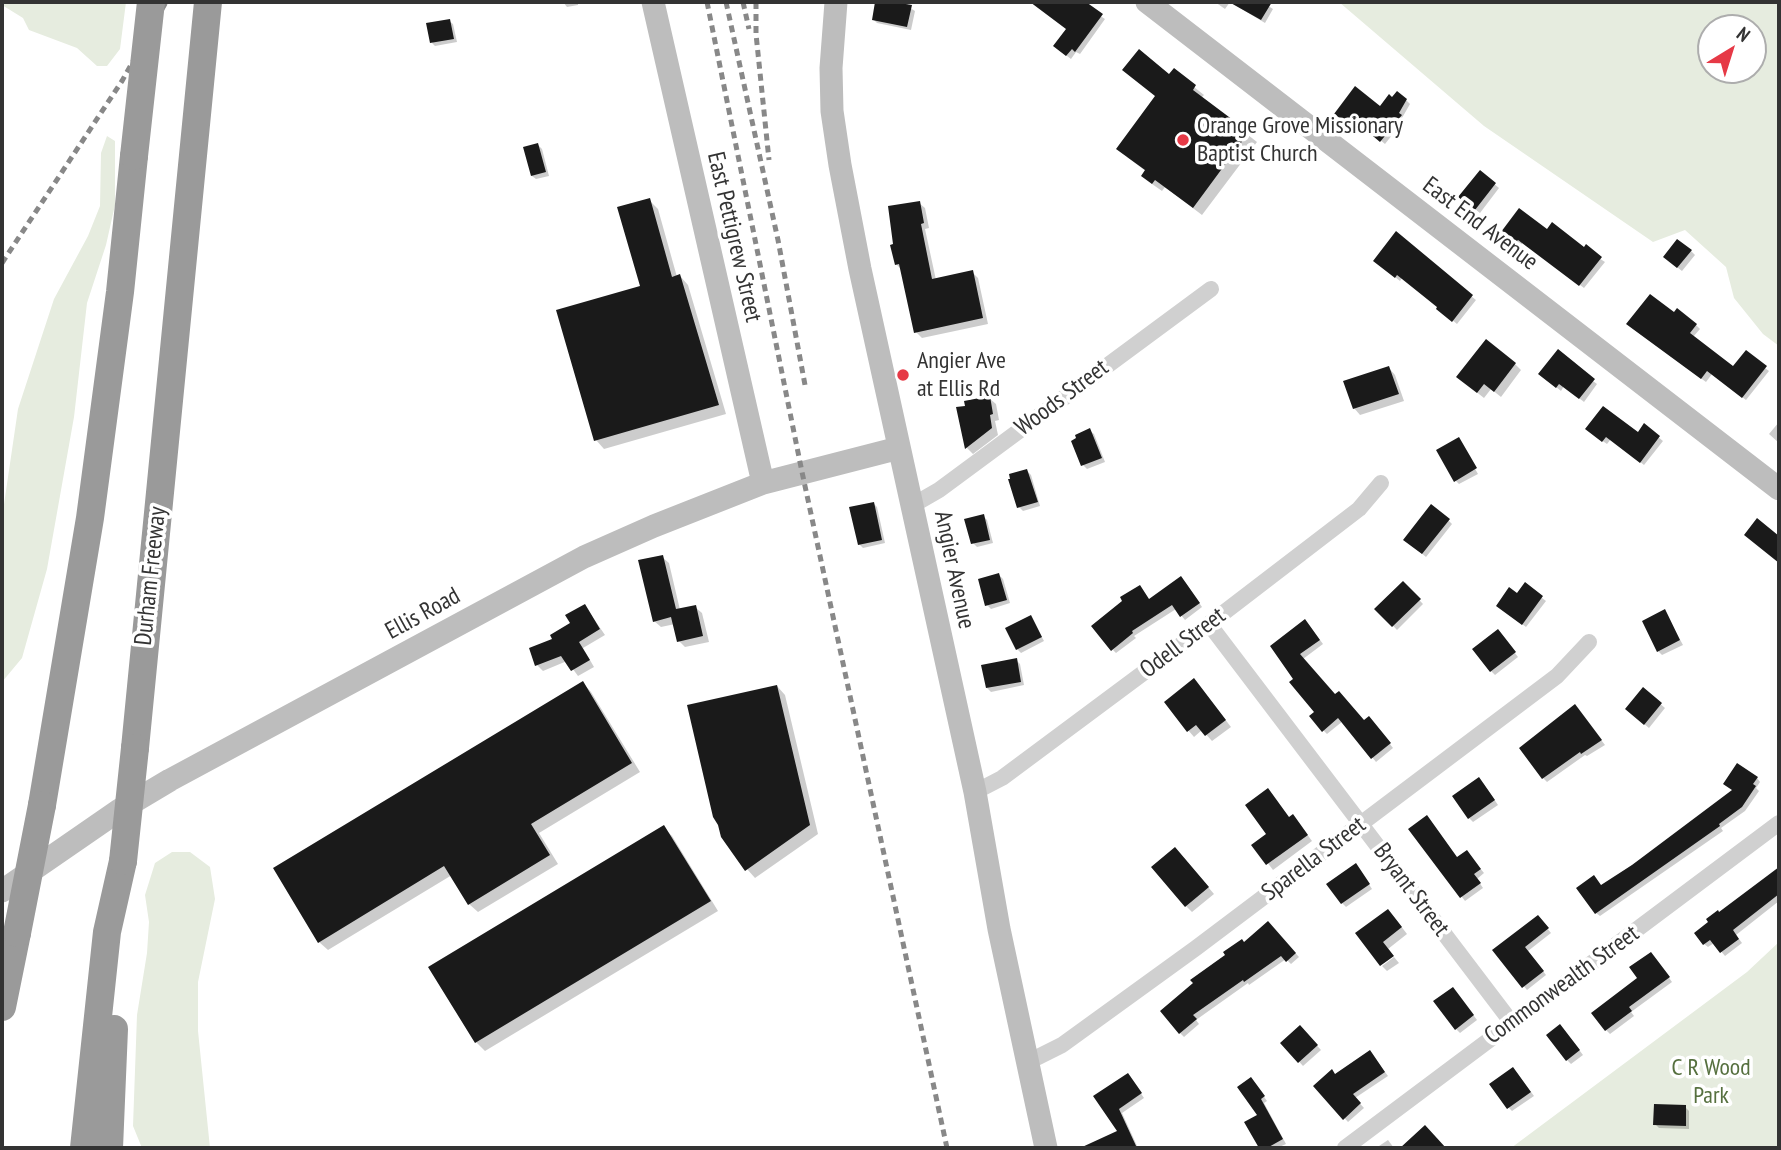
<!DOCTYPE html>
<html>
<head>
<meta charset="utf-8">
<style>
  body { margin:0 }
  #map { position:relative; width:1781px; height:1150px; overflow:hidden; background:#fff; font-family:"PT Sans Narrow",sans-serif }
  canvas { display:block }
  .frame { position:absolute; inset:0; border:4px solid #333; pointer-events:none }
  .north { position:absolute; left:1697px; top:14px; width:70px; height:70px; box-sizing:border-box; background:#fff; border:2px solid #adadad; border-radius:50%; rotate:38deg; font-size:19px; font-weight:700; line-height:28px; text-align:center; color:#333 }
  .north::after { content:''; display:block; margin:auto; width:24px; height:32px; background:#e63946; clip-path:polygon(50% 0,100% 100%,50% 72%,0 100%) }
</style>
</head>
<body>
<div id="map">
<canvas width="1781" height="1150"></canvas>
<div class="frame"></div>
<div class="north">N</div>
</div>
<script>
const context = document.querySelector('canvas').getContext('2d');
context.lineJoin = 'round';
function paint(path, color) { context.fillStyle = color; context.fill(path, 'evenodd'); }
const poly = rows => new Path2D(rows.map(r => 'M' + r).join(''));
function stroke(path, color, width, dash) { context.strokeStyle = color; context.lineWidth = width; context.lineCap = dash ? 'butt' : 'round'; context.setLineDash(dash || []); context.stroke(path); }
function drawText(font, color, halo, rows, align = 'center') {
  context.font = font + ' "PT Sans Narrow",sans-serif'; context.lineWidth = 7; context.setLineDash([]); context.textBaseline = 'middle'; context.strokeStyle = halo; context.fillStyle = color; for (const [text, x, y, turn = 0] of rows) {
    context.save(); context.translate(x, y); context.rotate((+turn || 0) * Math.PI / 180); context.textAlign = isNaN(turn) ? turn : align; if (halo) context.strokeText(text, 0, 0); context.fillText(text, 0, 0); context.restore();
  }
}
paint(poly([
  [2,2,126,2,120,49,107,66,97,66,77,48,29,30,23,18,2,5],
  [1339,2,1779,2,1779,346,1763,334,1734,298,1726,267,1685,230,1653,242,1484,126],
  [1711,28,1753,28,1753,70,1711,70],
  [107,136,115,141,115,205,106,245,87,303,74,417,47,569,22,658,2,682,2,518,18,409,54,299,88,236,100,206,101,153],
  [172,852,190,852,210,867,215,899,198,982,198,1031,210,1148,142,1148,133,1126,137,1015,147,953,149,922,145,895,155,863],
  [1779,942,1779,1148,1511,1148,1747,972]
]), '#e6ecdf');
paint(poly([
  [563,2,578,2,578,5,567,7],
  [877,2,909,2,907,6,915,11,911,30,877,23,873,19],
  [1046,2,1079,2,1105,19,1080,54,1076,52,1071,59,1059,50,1068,29,1041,8],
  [1215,2,1262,2,1273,9,1265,23,1230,2,1225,9],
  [449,21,453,24,457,42,435,46,432,43],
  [1174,71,1204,95,1201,98,1257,142,1202,215,1165,187,1162,191,1152,184,1144,176,1147,172,1127,157],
  [1406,100,1410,104,1402,118,1404,120,1385,144,1360,123,1355,129,1340,117],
  [538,145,542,149,549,176,536,179,532,176],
  [1480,172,1499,188,1480,213,1464,201],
  [649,200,658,209,677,277,680,276,688,285,726,414,604,449,596,440,642,287],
  [919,203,925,208,929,228,925,229,936,280,972,272,978,278,988,324,922,338,916,332,902,270,896,264],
  [1547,232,1585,249,1605,262,1584,288,1523,242,1520,246,1507,235],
  [1691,251,1695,255,1682,271,1669,261],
  [1379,264,1447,277,1476,300,1457,324,1402,278,1400,281],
  [1674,315,1696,325,1700,329,1693,337,1734,369,1765,368,1769,371,1746,400,1712,374,1706,382,1632,328],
  [1515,364,1521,370,1501,397,1491,389,1484,398,1465,383],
  [1389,368,1395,375,1404,401,1360,415,1354,408],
  [1545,378,1593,381,1597,384,1584,402,1564,386,1561,391],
  [989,398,996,404,999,420,995,421,998,435,973,454,967,448,959,409],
  [1779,422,1779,443,1769,434],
  [1645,426,1663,441,1644,465,1611,439,1607,444,1591,433,1638,435],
  [1090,431,1094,434,1105,462,1087,469,1083,465],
  [1459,441,1478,474,1459,484,1456,481],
  [1027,471,1031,475,1040,506,1023,511,1019,507],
  [873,503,877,507,885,543,863,548,859,544],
  [983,516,987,520,993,543,977,547,973,543],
  [1448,520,1452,524,1426,557,1409,543],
  [662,557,669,563,680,610,695,607,702,613,709,642,685,647,679,641,675,624,661,627,654,621],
  [999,575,1003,579,1010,603,991,609,987,605],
  [1185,582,1202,607,1185,620,1176,609,1134,636,1136,638,1116,653,1113,650,1150,601],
  [1403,583,1423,604,1397,630,1377,609],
  [1525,585,1546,601,1526,627,1502,609],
  [585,606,605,635,583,648,594,667,578,676,567,661,543,671,537,665,554,640,572,624],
  [1665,612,1683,645,1662,655,1658,651],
  [1031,617,1044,641,1021,653,1017,649],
  [1309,625,1323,644,1303,659,1335,696,1364,722,1373,722,1393,748,1376,762,1343,721,1327,734,1324,731,1317,712,1272,646],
  [1501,635,1518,657,1495,675,1491,671],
  [1016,660,1020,664,1024,685,991,692,987,688],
  [583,683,591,692,640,772,539,833,558,864,478,912,469,904,452,875,328,950,319,942],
  [777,686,785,695,818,834,755,878,747,869],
  [1200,687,1231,727,1212,741,1202,730,1194,737,1188,730],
  [1644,690,1665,708,1649,728,1631,713],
  [1579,711,1605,745,1587,756,1585,755,1547,782,1543,778],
  [1757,778,1760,782,1756,788,1759,791,1745,811,1721,828,1723,831,1600,916,1596,913,1602,886],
  [1483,783,1498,805,1473,822,1469,818],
  [1298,822,1312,841,1273,870,1254,845],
  [663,827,672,836,718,911,485,1051,476,1042],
  [1410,829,1458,859,1470,856,1484,873,1477,879,1483,888,1465,901],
  [1181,855,1214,894,1192,912,1186,906],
  [1359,869,1372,889,1346,907,1342,903],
  [1779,869,1779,901,1736,935,1742,943,1725,956,1714,943,1708,947,1704,944,1719,914],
  [1394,917,1407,934,1388,949,1357,934],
  [1542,922,1551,933,1528,951,1546,975,1527,990,1494,950],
  [1268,923,1299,957,1291,964,1286,959,1249,985,1248,983,1196,1020,1199,1024,1184,1037,1180,1033,1228,956],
  [1394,957,1399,963,1387,971,1382,966],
  [1655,958,1672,982,1631,1012,1634,1016,1610,1034,1606,1030],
  [1457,993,1477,1020,1460,1033,1456,1029],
  [1300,1027,1321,1050,1303,1066,1282,1043],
  [1564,1030,1583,1055,1571,1064,1567,1060],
  [1370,1052,1388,1076,1355,1098,1364,1108,1348,1122,1316,1086,1335,1076],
  [1517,1073,1534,1096,1512,1111,1509,1108],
  [1131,1079,1144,1098,1122,1113,1138,1148,1099,1148,1097,1143,1120,1132,1096,1097],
  [1255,1084,1267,1101,1264,1103,1286,1144,1277,1148,1261,1148,1246,1122,1260,1115],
  [1685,1107,1689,1111,1689,1129,1659,1128,1655,1124],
  [1388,1140,1394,1148,1376,1148]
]), '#0003');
paint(poly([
  [875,2,893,2,912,5,907,27,872,20],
  [1030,2,1086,2,1103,14,1075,52,1072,49,1066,56,1053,46,1066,29],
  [1229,2,1272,2,1261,20],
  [450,19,454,39,430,43,426,23],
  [1139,49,1169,74,1174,68,1196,85,1193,90,1249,132,1193,208,1155,180,1152,184,1141,176,1145,170,1116,149,1155,96,1122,70],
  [1355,86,1380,106,1389,94,1392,97,1397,91,1407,99,1399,113,1402,115,1380,142,1355,121,1351,126,1334,114],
  [538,143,546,172,531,176,523,147],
  [1480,170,1496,183,1475,210,1458,197],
  [650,198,672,277,680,274,719,405,594,441,556,310,640,286,617,207],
  [920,201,924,223,921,224,932,279,973,270,983,318,914,333,899,264,895,265,890,245,893,244,888,206],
  [1519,208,1547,229,1552,222,1584,247,1586,244,1602,257,1579,286,1518,240,1515,243,1501,232],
  [1396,231,1473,295,1452,322,1436,309,1437,307,1397,275,1395,278,1373,261],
  [1677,239,1692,250,1677,268,1663,257],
  [1650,294,1674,312,1677,308,1697,324,1690,333,1733,366,1746,350,1767,366,1742,398,1707,371,1701,379,1626,324],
  [1486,339,1516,363,1494,392,1484,384,1477,393,1456,377],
  [1558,349,1595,379,1579,399,1559,384,1556,388,1538,374],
  [1389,366,1399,394,1353,409,1343,381],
  [990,396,993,414,990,415,992,428,965,449,956,407,965,406,964,401],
  [1603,406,1638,432,1644,423,1660,436,1640,463,1606,437,1602,442,1585,429],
  [1090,428,1102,458,1081,466,1071,441,1076,438,1075,435],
  [1459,437,1477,468,1454,482,1436,450],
  [1027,469,1038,502,1017,508,1008,479,1010,479,1009,474],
  [874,502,882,540,858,545,849,507],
  [1431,504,1450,519,1422,554,1403,540],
  [984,514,990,540,971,544,964,519],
  [1757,518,1779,536,1779,563,1744,535],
  [663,555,676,609,696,605,703,636,677,642,671,617,653,622,638,560],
  [999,573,1007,600,985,606,978,579],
  [1181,576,1200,603,1180,617,1172,605,1132,631,1133,633,1111,651,1091,626,1122,601,1120,597,1140,585,1149,599],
  [1403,581,1421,599,1392,627,1374,609],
  [1525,582,1543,596,1522,625,1496,606,1509,587,1517,593],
  [585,604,600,629,579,642,590,660,571,671,561,656,535,666,529,648,552,639,550,635,570,623,565,615],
  [1665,609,1680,640,1657,652,1642,621],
  [1031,615,1042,637,1016,650,1005,628],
  [1305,619,1320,640,1300,654,1335,694,1339,691,1364,720,1369,716,1391,743,1371,759,1338,718,1322,732,1309,716,1314,712,1289,682,1293,679,1270,646],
  [1498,629,1516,652,1490,672,1472,649],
  [1017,658,1021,682,986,688,981,665],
  [1194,678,1226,720,1205,736,1196,725,1187,732,1164,702],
  [583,681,632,763,531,824,550,855,468,905,444,866,318,943,273,868],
  [777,685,810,825,745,871,721,837,718,825,713,817,687,705],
  [1643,687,1662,703,1644,725,1625,709],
  [1575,704,1602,740,1581,754,1580,752,1542,779,1519,748],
  [1737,763,1758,777,1753,784,1756,786,1742,807,1719,824,1720,826,1595,914,1576,888,1594,875,1601,885,1632,865,1732,790,1723,784],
  [1479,777,1495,800,1468,819,1452,796],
  [1268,788,1289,817,1293,814,1308,835,1266,865,1251,845,1266,834,1245,805],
  [1427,815,1457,857,1467,850,1481,869,1474,874,1481,883,1460,898,1408,829],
  [664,825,711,901,475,1043,428,967],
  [1175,847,1209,887,1185,907,1151,867],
  [1356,863,1370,884,1341,904,1326,884],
  [1779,867,1779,894,1733,930,1739,939,1720,953,1710,940,1703,945,1694,933,1708,922,1706,919,1718,910,1719,912],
  [1388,909,1402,927,1383,942,1394,956,1380,966,1355,933],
  [1538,915,1549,928,1525,947,1544,971,1522,988,1492,950],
  [1268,921,1296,953,1286,962,1281,956,1244,982,1243,980,1193,1015,1197,1019,1179,1034,1160,1011,1193,983,1190,980,1225,955,1223,952,1242,939,1244,942],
  [1651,952,1670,977,1629,1007,1632,1011,1605,1031,1591,1013,1637,978,1629,967],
  [1453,987,1474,1015,1455,1030,1433,1001],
  [1560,1024,1580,1050,1566,1061,1546,1035],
  [1300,1025,1318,1045,1298,1063,1280,1043],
  [1370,1050,1385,1072,1353,1094,1361,1103,1343,1120,1313,1086,1332,1069,1335,1074],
  [1513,1067,1531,1092,1507,1109,1489,1084],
  [1128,1073,1142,1093,1119,1109,1137,1148,1080,1148,1117,1131,1093,1096],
  [1251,1077,1265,1096,1261,1099,1283,1139,1267,1148,1259,1148,1244,1122,1257,1115,1237,1087],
  [1654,1104,1686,1105,1686,1126,1653,1125],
  [1425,1125,1446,1148,1400,1148]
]), '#1a1a1a');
stroke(poly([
  [913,505,939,490,1211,289],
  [1209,624,1512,1023],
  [975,792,1002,778,1209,624,1359,509,1381,483],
  [1028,1062,1062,1045,1196,948,1557,676,1589,642],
  [1345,1148,1779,823]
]), '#d0d0d0', 16);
stroke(poly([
  [653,2,763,483],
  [836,2,831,68,832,111,840,165,860,269,975,792,999,929,1046,1148],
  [1147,2,1779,489],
  [2,891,118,811,170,780,584,557,654,526,763,483,899,448]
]), '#bdbdbd', 23);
stroke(poly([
  [135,748,208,2],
  [42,805,90,518,120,292,134,156],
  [2,1007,17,933],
  [84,1148,107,932,123,861],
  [109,1148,114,1029]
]), '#9a9a9a', 28);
stroke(poly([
  [707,2,802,472,947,1148],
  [726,2,778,240,805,385],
  [743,2,749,29],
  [756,2,756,34,769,160],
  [2,263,122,81,166,2]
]), '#888', 5, [7, 5]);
stroke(poly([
  [134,156,151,2],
  [123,861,135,748],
  [17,933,42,805]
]), '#9a9a9a', 28);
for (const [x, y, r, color] of [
  [1183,140,7,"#e63946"],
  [903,375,7,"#e63946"]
]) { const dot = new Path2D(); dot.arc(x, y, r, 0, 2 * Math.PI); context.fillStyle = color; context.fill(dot); stroke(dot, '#fff', 2.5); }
drawText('24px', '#333', '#fff', [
  ["Orange Grove Missionary",1197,126],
  ["Baptist Church",1197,154],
  ["Angier Ave",917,361],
  ["at Ellis Rd",917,389]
], 'left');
drawText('24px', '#333', '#fff', [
  ["East End Avenue",1480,224,37],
  ["East Pettigrew Street",734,237,77],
  ["Woods Street",1062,398,-37],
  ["Angier Avenue",954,570,78],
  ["Durham Freeway",151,576,-84],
  ["Ellis Road",423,614,-29],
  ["Odell Street",1183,643,-37],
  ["Sparella Street",1314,859,-37],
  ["Bryant Street",1411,890,53],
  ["Commonwealth Street",1562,985,-36]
]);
drawText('24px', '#56703f', '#fff', [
  ["C R Wood",1711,1068],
  ["Park",1711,1096]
]);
</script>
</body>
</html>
